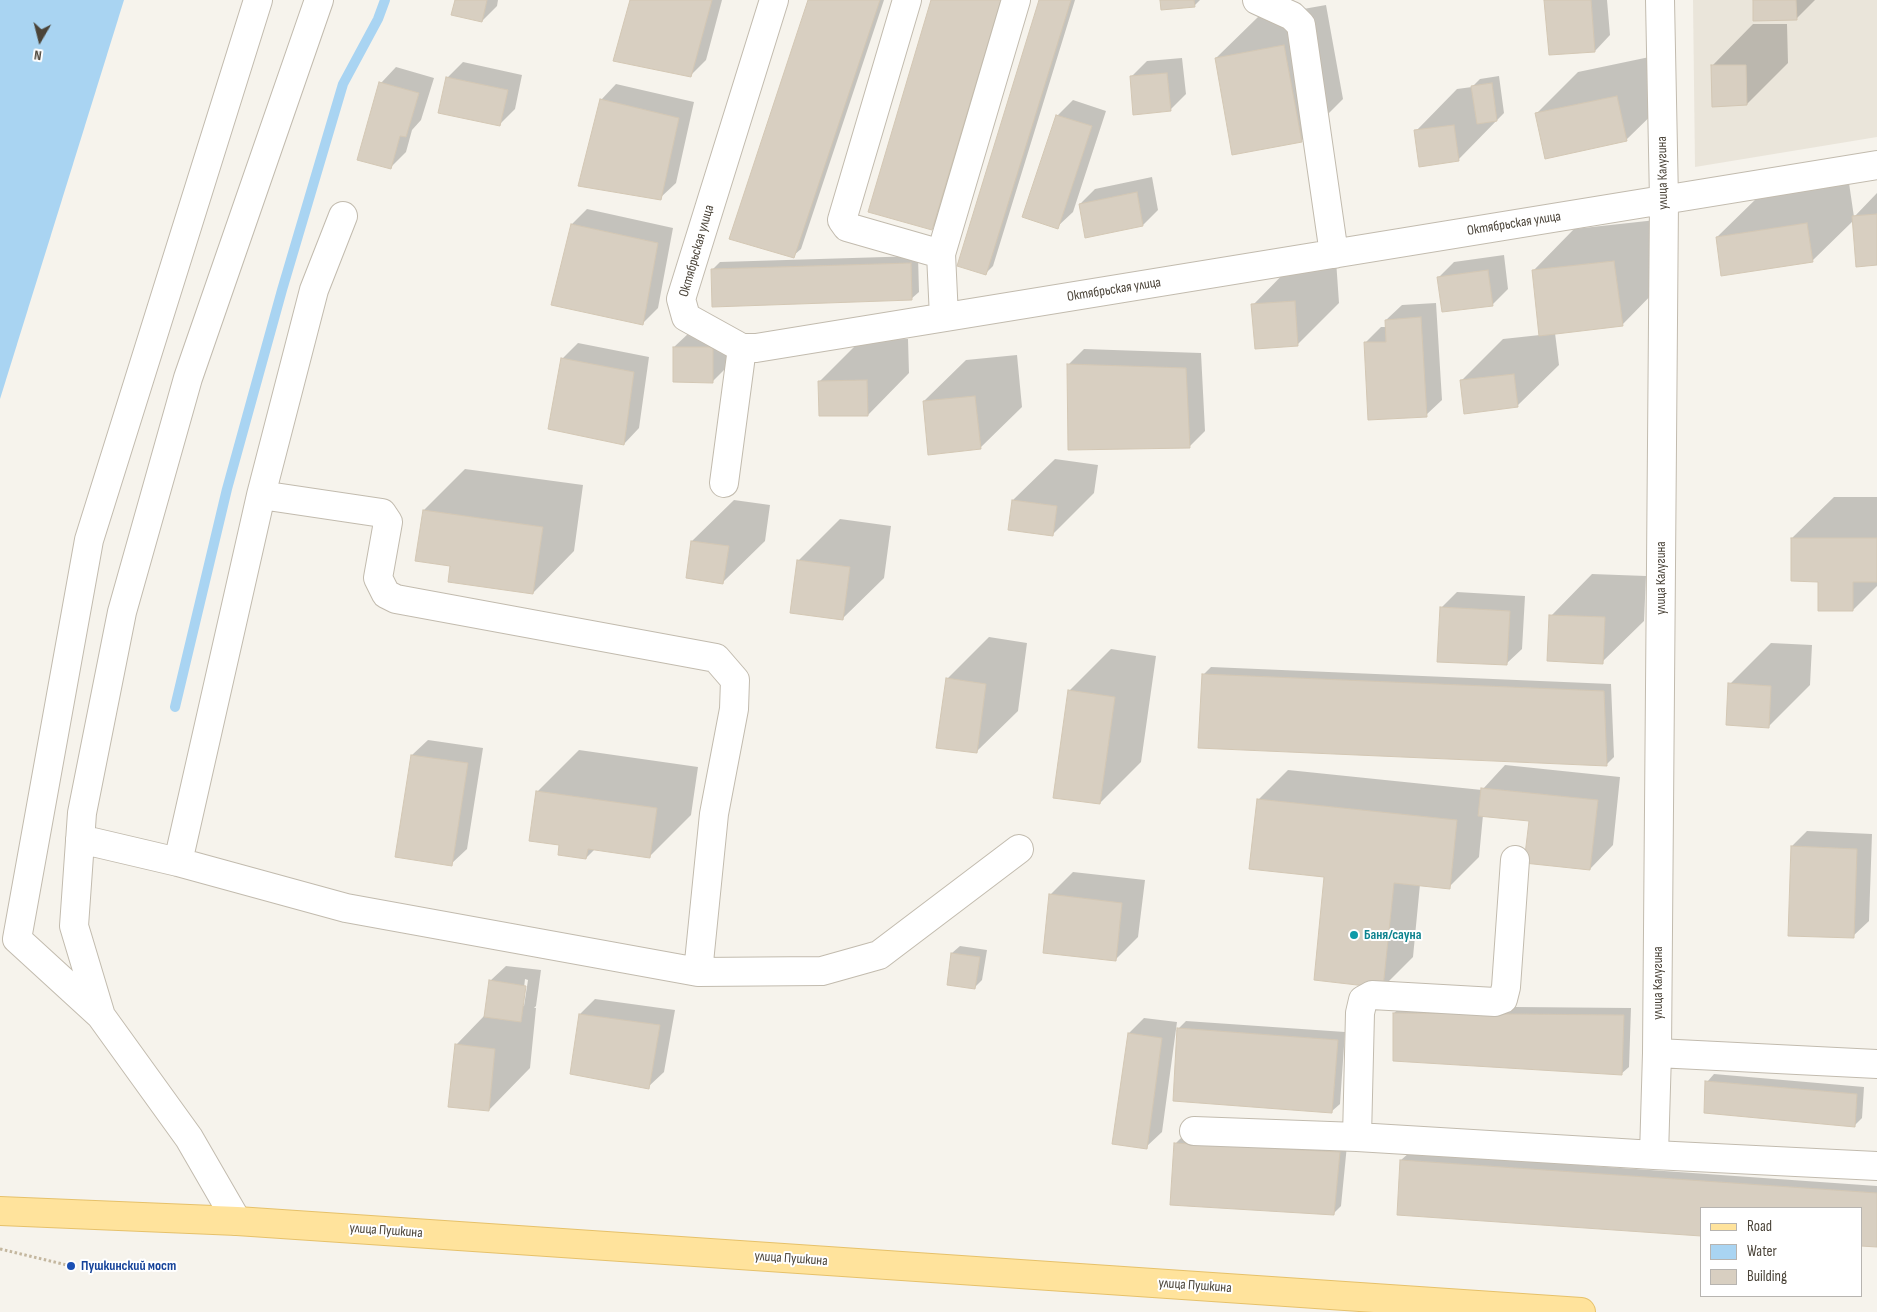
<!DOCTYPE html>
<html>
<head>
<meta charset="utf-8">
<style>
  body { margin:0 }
  #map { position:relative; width:1877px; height:1312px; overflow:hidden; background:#f6f3ec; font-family:"Sofia Sans Condensed",sans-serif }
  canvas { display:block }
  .legend { position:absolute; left:1700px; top:1207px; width:162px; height:90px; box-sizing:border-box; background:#fff; border:1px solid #b7b4b0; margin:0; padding:6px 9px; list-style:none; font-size:15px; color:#4b4439 }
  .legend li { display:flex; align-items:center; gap:10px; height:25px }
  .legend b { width:25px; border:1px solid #b7b4b0 }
  .north { position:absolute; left:15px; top:15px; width:50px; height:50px; -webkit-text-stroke:4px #fff; paint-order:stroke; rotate:188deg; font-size:14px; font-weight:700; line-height:20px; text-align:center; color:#4b4439 }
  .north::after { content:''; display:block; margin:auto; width:18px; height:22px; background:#4b4439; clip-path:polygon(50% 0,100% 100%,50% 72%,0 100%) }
</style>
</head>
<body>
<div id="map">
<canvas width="1877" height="1312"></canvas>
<ul class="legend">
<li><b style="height:6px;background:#ffe39c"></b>Road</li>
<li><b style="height:14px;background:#a9d4f2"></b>Water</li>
<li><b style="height:14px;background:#d8cfc1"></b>Building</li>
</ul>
<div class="north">N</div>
</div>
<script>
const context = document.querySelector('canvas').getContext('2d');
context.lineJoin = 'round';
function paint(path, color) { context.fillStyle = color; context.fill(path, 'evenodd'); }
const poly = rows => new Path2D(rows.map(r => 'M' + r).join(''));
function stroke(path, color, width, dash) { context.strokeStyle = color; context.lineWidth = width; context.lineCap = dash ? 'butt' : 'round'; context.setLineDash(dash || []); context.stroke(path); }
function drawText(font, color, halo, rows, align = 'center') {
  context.font = font + ' "Sofia Sans Condensed",sans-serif'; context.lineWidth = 4; context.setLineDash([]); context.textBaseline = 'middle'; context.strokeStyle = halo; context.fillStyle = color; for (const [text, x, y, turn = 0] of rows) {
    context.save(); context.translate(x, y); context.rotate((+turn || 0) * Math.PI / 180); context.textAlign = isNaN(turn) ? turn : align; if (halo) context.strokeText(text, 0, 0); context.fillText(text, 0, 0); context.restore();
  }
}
paint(poly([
  [1693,0,1877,0,1877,137,1695,167]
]), '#eae5da');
paint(poly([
  [0,0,124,0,0,399]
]), '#a9d4f2');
paint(poly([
  [456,0,498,0,497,6,482,21],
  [631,0,722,0,706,60,690,76],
  [809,0,884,0,801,249,793,256],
  [932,0,1005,0,939,221,931,229],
  [1040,0,1075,0,993,266,986,273],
  [1161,0,1200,0,1194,6],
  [1546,0,1607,0,1610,35,1595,51],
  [1754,0,1815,0,1796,19],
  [1326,5,1343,99,1301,141,1216,58,1258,17],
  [1753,24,1787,24,1788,63,1747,104,1712,66],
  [1659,55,1668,99,1626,140,1537,113,1578,72],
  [1182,58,1186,94,1170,110,1131,77,1147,61],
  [463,62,522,75,515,109,499,125,440,112,448,77],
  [396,67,434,78,421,120,412,130,406,152,390,168,381,83],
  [1499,76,1504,113,1458,160,1416,131,1457,89,1472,87,1480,79],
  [616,84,694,102,676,183,660,198,601,100],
  [1073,100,1106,111,1073,212,1057,227,1057,116],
  [1152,177,1158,210,1143,225,1080,204,1095,189],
  [1849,183,1854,217,1877,193,1877,264,1854,220,1812,261,1717,237,1759,196],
  [587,209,673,228,658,308,642,324,553,304,572,224],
  [1656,220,1663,283,1622,325,1555,333,1559,365,1517,406,1461,381,1503,339,1540,335,1533,271,1574,229],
  [1504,255,1508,289,1492,305,1439,277,1454,262],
  [918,256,919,292,911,299,712,270,720,262],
  [1336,260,1339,303,1298,344,1253,305,1294,263],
  [1436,303,1442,400,1426,415,1365,343,1381,327,1387,327,1386,320,1402,305],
  [690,332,728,332,728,366,712,382,674,347],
  [908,339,909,373,868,415,820,381,861,340],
  [578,343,649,357,639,428,624,444,562,359],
  [1084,349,1201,353,1205,431,1190,446,1068,365],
  [1017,355,1022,407,980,448,924,401,966,360],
  [1055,459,1098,465,1094,493,1053,534,1013,500],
  [465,469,583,485,574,551,533,593,451,565,424,510],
  [1834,497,1877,497,1877,586,1853,610,1819,581,1792,538],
  [734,500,770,505,765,541,723,582,687,577,692,541],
  [840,519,891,526,884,578,842,619,798,561],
  [1592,574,1646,576,1644,621,1602,662,1551,616],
  [1457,592,1525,596,1522,649,1506,664,1441,608],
  [989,637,1027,643,1018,711,976,752,947,679],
  [1771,643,1812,645,1810,685,1768,727,1730,684],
  [1111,649,1156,656,1141,762,1100,803,1069,691],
  [1211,667,1611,684,1614,757,1606,765,1204,674],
  [428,740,483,748,467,849,451,864,412,755],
  [579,750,698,767,691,815,650,856,595,849,586,858,561,844,537,792],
  [1505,765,1620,777,1613,845,1590,869,1530,820,1483,815,1479,857,1449,887,1420,884,1413,957,1383,987,1326,876,1258,800,1288,770,1482,790],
  [1807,831,1872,834,1869,921,1853,936,1792,846],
  [1073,872,1145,880,1138,937,1115,960,1050,895],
  [960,946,987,950,982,980,975,987,952,953],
  [506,966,541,970,536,1006,534,1008,536,1008,530,1068,489,1110,456,1045,485,1015,490,981],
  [525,979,528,980,524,1006,522,1006],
  [595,999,675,1010,664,1072,648,1087,580,1014],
  [1402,1006,1631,1008,1629,1067,1621,1074,1394,1013],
  [1144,1018,1177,1022,1162,1132,1146,1147,1129,1033],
  [1186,1021,1345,1032,1340,1104,1332,1111,1176,1031],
  [1714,1074,1864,1087,1862,1118,1854,1126,1707,1082],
  [1183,1136,1347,1145,1341,1206,1333,1214,1175,1144],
  [1409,1153,1877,1186,1877,1246,1861,1245,1861,1208,1701,1208,1401,1160]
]), '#0003');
stroke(poly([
  [175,707,227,489,282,290,343,84,378,19,385,0]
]), '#a9d4f2', 10);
const building = poly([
  [455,0,487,0,482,22,451,15,455,0],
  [630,0,712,0,691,77,613,61,630,0],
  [808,0,880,0,794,258,729,239,808,0],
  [931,0,1001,0,932,230,868,212,931,0],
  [1039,0,1071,0,986,275,957,266,1039,0],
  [1160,0,1194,0,1195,7,1161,10,1160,0],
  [1544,0,1591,0,1595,52,1549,55,1544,0],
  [1753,0,1796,0,1797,20,1753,21,1753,0],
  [1284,45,1302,142,1232,155,1215,58,1284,45],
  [1711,65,1746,65,1747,105,1712,107,1711,65],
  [1167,73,1171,111,1133,115,1130,76,1167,73],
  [446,77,508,90,500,126,438,113,446,77],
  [379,82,419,93,406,137,400,136,391,169,357,160,379,82],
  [1492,83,1497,121,1477,124,1471,86,1492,83],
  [1617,96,1627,141,1545,159,1535,113,1617,96],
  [600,99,679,118,661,200,578,186,600,99],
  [1056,115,1092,126,1058,229,1022,217,1056,115],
  [1454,125,1459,161,1419,167,1414,130,1454,125],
  [1137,192,1143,226,1085,238,1079,204,1137,192],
  [1877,214,1877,265,1856,267,1852,216,1877,214],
  [1807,223,1813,262,1721,276,1716,237,1807,223],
  [571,224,658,243,643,325,551,305,571,224],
  [1614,261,1623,326,1539,336,1532,270,1614,261],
  [911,263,912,300,712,307,711,269,911,263],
  [1488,270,1493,306,1442,312,1437,277,1488,270],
  [1295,301,1298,346,1255,349,1251,304,1295,301],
  [1421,317,1427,417,1368,420,1364,342,1386,342,1385,320,1421,317],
  [673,347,713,347,713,383,673,382,673,347],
  [561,358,634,372,624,445,548,429,561,358],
  [1067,364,1186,368,1190,448,1068,450,1067,364],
  [1514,374,1518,407,1464,414,1460,380,1514,374],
  [867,380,868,416,819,416,818,381,867,380],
  [975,396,981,449,928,455,923,401,975,396],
  [1012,500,1057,506,1053,536,1008,530,1012,500],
  [423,510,543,527,533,594,448,582,450,566,415,561,423,510],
  [1791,538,1877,538,1877,582,1853,582,1853,611,1818,611,1818,582,1791,581,1791,538],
  [691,541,729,546,723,584,686,578,691,541],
  [797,560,850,567,843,620,790,613,797,560],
  [1440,607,1510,611,1507,665,1437,662,1440,607],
  [1549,615,1605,617,1603,664,1547,661,1549,615],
  [1202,674,1604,691,1607,766,1198,748,1202,674],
  [946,678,986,684,977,753,936,748,946,678],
  [1728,683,1771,686,1769,728,1726,725,1728,683],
  [1068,690,1115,697,1100,804,1053,798,1068,690],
  [411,755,468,763,452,866,395,857,411,755],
  [1481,788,1598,800,1590,870,1524,863,1529,821,1478,816,1481,788],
  [536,791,657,808,650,858,588,849,586,859,558,855,559,845,529,841,536,791],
  [1257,799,1457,820,1450,889,1394,883,1383,988,1314,980,1324,877,1249,869,1257,799],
  [1791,846,1857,849,1854,938,1788,936,1791,846],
  [1049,894,1122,903,1116,961,1043,953,1049,894],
  [951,953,980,957,975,989,947,985,951,953],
  [489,980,526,986,521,1022,484,1017,489,980],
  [1393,1013,1624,1015,1622,1075,1393,1061,1393,1013],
  [579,1014,660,1025,649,1089,570,1074,579,1014],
  [1177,1028,1338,1040,1332,1113,1173,1101,1177,1028],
  [1128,1033,1162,1038,1147,1149,1112,1144,1128,1033],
  [455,1044,495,1049,489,1111,448,1107,455,1044],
  [1705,1081,1857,1094,1855,1127,1704,1113,1705,1081],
  [1174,1143,1340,1152,1334,1215,1170,1205,1174,1143],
  [1400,1160,1877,1193,1877,1247,1861,1246,1861,1208,1701,1208,1701,1236,1397,1215,1400,1160]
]);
paint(building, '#d8cfc1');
stroke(building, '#d3c7b4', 1);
const minor = poly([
  [774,0,681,299,686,317,742,348,756,348,1877,165],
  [907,0,842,220,847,227,941,254],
  [1257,0,1292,16,1301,25,1334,254],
  [944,317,941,254,1016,0],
  [724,483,742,348],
  [80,839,178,862,346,908,698,972,714,814,734,709,735,680,716,658,396,599,386,594,378,578,388,522,382,513,261,495],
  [178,862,261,495,314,290,343,216],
  [698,972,822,971,879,955,1019,849],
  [100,1015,17,939,89,540,258,0],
  [1657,1053,1877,1064],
  [1194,1131,1357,1137,1654,1155,1877,1166],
  [1357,1137,1360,1013,1363,1000,1372,995,1495,1002,1503,999,1506,987,1515,860],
  [1654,1155,1657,1053,1664,200,1660,0],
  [237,1221,189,1138,101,1016,74,926,82,813,122,612,188,378,319,0]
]);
const major = poly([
  [0,1211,237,1221,1581,1312]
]);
stroke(minor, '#c2bbae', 30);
stroke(major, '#e6c16a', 30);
stroke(poly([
  [0,1249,71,1266]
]), '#c4b79f', 3, [2.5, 2.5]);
stroke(minor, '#fff', 28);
stroke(major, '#ffe39c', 28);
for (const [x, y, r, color] of [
  [1354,935,5,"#0f9aa8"],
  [71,1266,5,"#1a4fb4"]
]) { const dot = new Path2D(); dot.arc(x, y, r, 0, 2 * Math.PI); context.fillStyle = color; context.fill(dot); stroke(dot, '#fff', 2); }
drawText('14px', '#4b4439', '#fff', [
  ["улица Калугина",1663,173,-91],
  ["Октябрьская улица",1514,224,-9],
  ["Октябрьская улица",697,251,-74],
  ["Октябрьская улица",1114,290,-9],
  ["улица Калугина",1661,578,-90],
  ["улица Калугина",1658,983,-90],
  ["улица Пушкина",386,1231,4],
  ["улица Пушкина",791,1259,4],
  ["улица Пушкина",1195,1286,4]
]);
drawText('bold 14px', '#0d838f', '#fff', [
  ["Баня/сауна",1364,935]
], 'left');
drawText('bold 14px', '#164399', '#fff', [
  ["Пушкинский мост",81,1266]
], 'left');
</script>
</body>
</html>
